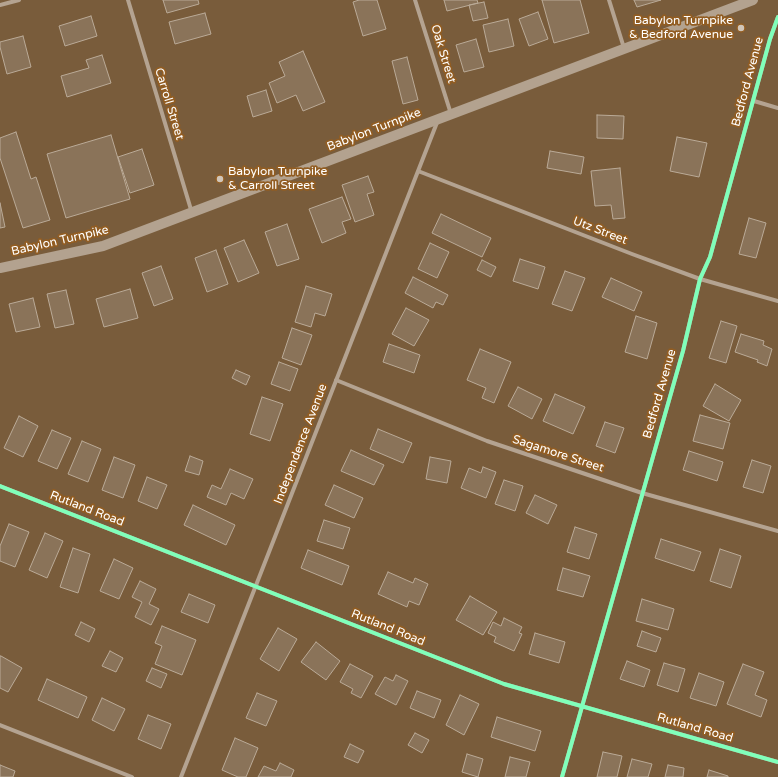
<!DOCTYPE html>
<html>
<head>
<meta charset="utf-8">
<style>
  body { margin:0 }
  canvas { display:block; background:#795c3b }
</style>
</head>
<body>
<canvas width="778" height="777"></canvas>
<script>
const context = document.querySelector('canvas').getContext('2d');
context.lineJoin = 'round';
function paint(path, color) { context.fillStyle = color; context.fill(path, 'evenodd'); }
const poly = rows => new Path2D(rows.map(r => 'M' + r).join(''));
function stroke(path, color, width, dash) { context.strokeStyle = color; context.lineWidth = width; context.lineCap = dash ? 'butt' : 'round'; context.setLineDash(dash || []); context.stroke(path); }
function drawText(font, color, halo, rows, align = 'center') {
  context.font = font + ' "Varela Round",sans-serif'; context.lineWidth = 3.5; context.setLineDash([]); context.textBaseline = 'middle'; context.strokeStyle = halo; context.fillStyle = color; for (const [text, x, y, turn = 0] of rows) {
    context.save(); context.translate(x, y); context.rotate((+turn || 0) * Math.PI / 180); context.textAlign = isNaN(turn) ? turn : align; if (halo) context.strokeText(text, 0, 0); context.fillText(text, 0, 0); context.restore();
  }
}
const building = poly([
  [163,0,198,0,199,4,167,13,163,0],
  [359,0,377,0,386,29,363,36,353,2,359,0],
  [444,0,477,0,478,3,447,11,444,0],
  [542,0,580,0,589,33,554,43,542,0],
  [634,0,661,0,637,7,634,0],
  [484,2,488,18,473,21,469,5,484,2],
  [538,12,548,39,529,46,519,19,538,12],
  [205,13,211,34,175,44,169,22,205,13],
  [91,16,97,36,65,46,59,26,91,16],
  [508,19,514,46,489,52,483,25,508,19],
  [23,36,31,67,7,74,0,47,0,42,23,36],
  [476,39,484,67,464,72,456,45,476,39],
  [303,51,325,102,303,111,296,95,277,103,269,83,285,76,279,62,303,51],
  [102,55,111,83,67,97,61,76,89,68,86,60,102,55],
  [407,57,418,100,403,104,392,61,407,57],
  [266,90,272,111,253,117,247,96,266,90],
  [597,115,624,116,623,139,597,138,597,115],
  [16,132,31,179,36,177,50,220,23,228,0,158,0,138,16,132],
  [111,135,130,199,66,218,47,154,111,135],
  [677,137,707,143,699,177,670,171,677,137],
  [142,149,154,185,130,193,118,157,142,149],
  [550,151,584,157,581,174,547,168,550,151],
  [620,168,625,218,613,219,611,205,595,206,591,171,620,168],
  [368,176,374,192,367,194,374,215,355,222,342,185,368,176],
  [342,197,351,219,342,222,346,233,322,243,309,209,342,197],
  [0,203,5,227,0,228,0,203],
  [441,214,491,238,482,257,432,233,441,214],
  [749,218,766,223,756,258,739,254,749,218],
  [287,224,299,259,277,266,265,232,287,224],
  [244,240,259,273,238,282,224,248,244,240],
  [430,243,449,252,437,278,418,269,430,243],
  [216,250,228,284,207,292,195,258,216,250],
  [520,259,545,267,538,289,513,281,520,259],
  [482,260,496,267,491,277,477,270,482,260],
  [161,266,173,299,154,306,142,273,161,266],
  [565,271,585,278,572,311,552,304,565,271],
  [413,277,448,295,443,305,436,302,433,308,405,293,413,277],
  [611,278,642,292,634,311,602,297,611,278],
  [306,286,332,294,325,316,315,313,311,327,295,322,306,286],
  [130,289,138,318,104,327,96,299,130,289],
  [66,290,74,324,55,328,47,294,66,290],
  [33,298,40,327,16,332,9,304,33,298],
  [406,308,429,320,414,346,392,334,406,308],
  [636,316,657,323,647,359,625,352,636,316],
  [721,321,737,326,726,363,709,358,721,321],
  [292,328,312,335,301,365,282,358,292,328],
  [741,334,764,341,763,345,772,349,767,366,757,362,758,360,735,352,741,334],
  [389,344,420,355,414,373,383,362,389,344],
  [480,349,511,362,494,403,482,398,486,388,467,380,480,349],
  [279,362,298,369,290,391,271,384,279,362],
  [236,370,250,376,246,385,232,378,236,370],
  [715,384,741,400,729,421,703,406,715,384],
  [518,387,542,399,532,419,508,406,518,387],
  [555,394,585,407,573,434,543,421,555,394],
  [262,397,283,404,270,441,250,434,262,397],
  [700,415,730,423,723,449,693,441,700,415],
  [19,416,38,426,23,457,4,448,19,416],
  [605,422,624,428,615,453,596,446,605,422],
  [378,429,412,443,403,463,370,449,378,429],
  [52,430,71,438,57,469,38,461,52,430],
  [82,441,101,449,88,482,68,474,82,441],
  [351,450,384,465,374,485,341,471,351,450],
  [689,451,723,462,717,481,683,470,689,451],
  [190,456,203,461,199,475,185,471,190,456],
  [114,457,135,465,123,498,102,490,114,457],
  [430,457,451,461,447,483,426,479,430,457],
  [752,460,771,466,763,493,743,487,752,460],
  [483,467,496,472,486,498,461,488,469,468,481,473,483,467],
  [230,469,253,479,244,499,231,493,226,505,207,497,212,485,221,489,230,469],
  [147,477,167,485,157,509,138,501,147,477],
  [504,480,523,486,515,511,495,504,504,480],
  [334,485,363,498,354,518,325,505,334,485],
  [535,495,557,505,548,524,526,513,535,495],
  [193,505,235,525,226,545,184,525,193,505],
  [324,520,350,528,343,549,317,541,324,520],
  [9,524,29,532,15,567,0,561,0,546,9,524],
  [575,527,597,534,589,559,567,552,575,527],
  [45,533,63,541,47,578,29,570,45,533],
  [661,539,701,552,694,571,655,558,661,539],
  [73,548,90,554,78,593,60,587,73,548],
  [720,549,741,556,731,588,710,581,720,549],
  [308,550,349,566,342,585,301,568,308,550],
  [114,559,133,568,119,599,100,591,114,559],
  [563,568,590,576,583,597,557,590,563,568],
  [388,572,413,583,415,578,428,584,419,605,409,601,407,607,378,594,388,572],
  [140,581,156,589,149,604,159,609,151,625,135,617,142,602,132,597,140,581],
  [189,594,215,605,208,623,181,612,189,594],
  [470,596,497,612,483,635,456,620,470,596],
  [642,599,674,609,668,630,636,621,642,599],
  [504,618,522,627,519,633,522,634,514,651,494,642,496,637,488,633,493,622,501,626,504,618],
  [81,622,95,629,89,642,75,635,81,622],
  [162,626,196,640,182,675,155,664,162,646,155,643,162,626],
  [278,628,297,639,279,671,260,659,278,628],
  [642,631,661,638,656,652,637,646,642,631],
  [535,633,565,642,559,663,529,654,535,633],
  [316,642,340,661,326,680,301,662,316,642],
  [110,651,123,658,116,672,102,666,110,651],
  [0,656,1,656,22,668,8,692,0,688,0,656],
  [627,661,650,670,644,687,620,679,627,661],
  [664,663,685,669,678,692,657,685,664,663],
  [350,664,373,676,361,698,351,693,353,689,340,682,350,664],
  [743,664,764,672,755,695,767,700,761,717,727,704,743,664],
  [152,668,167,674,161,688,146,681,152,668],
  [699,673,724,682,716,706,690,698,699,673],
  [396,675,408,681,396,705,375,694,385,677,393,681,396,675],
  [47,679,87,697,78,718,38,700,47,679],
  [417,691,441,700,434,718,410,708,417,691],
  [257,693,277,701,266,726,246,718,257,693],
  [460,695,479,704,464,735,446,725,460,695],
  [102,698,125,709,114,731,92,720,102,698],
  [148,715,171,724,161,749,138,739,148,715],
  [497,717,541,731,535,751,491,737,497,717],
  [415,733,429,740,422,753,408,745,415,733],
  [235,738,258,748,246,777,238,777,222,770,235,738],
  [350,744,364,751,358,763,344,757,350,744],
  [603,752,622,756,617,777,597,777,603,752],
  [467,754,483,759,478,777,462,772,467,754],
  [510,757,530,762,526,777,505,777,510,757],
  [632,759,652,764,648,777,627,777,632,759],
  [280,763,294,770,291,777,258,777,264,766,276,771,280,763],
  [0,765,15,771,13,777,0,777,0,765],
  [668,765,684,768,683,777,665,777,668,765],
  [709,770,728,776,728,777,707,777,709,770]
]);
paint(building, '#8a7359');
stroke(building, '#baaa97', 1);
stroke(poly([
  [128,0,192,213],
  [415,0,451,114],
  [609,0,624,48],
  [0,5,19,0],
  [754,101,778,108],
  [418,171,632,254,700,279,778,301],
  [336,380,487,441,642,493,778,531],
  [0,486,504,684,778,762],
  [0,725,132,777],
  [181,777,438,120],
  [562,777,683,351,700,279,710,257,770,39,778,17]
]), '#b4a391', 4);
stroke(poly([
  [0,268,103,246,753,0]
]), '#b3a28f', 10);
stroke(poly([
  [0,486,504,684,778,762],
  [562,777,683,351,700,279,710,257,770,39,778,17]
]), '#80ffba', 4);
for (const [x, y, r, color] of [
  [741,28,4,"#d0c6ba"],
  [220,179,4,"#d0c6ba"]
]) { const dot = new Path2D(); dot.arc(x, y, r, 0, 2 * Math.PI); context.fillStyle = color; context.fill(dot); stroke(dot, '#925d22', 1.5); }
drawText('12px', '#fff', '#925d22', [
  ["Babylon Turnpike",733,21],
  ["& Bedford Avenue",733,35],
  ["Babylon Turnpike",228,172,"left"],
  ["& Carroll Street",228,186,"left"]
], 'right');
drawText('12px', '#fff', '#925d22', [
  ["Oak Street",443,54,73],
  ["Bedford Avenue",748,82,-75],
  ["Carroll Street",169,104,73],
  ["Babylon Turnpike",374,130,-21],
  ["Utz Street",600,231,21],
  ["Babylon Turnpike",60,241,-13],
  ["Bedford Avenue",660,394,-74],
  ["Independence Avenue",301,444,-69],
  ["Sagamore Street",558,454,18],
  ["Rutland Road",87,509,21],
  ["Rutland Road",388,628,22],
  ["Rutland Road",695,728,16]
]);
</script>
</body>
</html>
